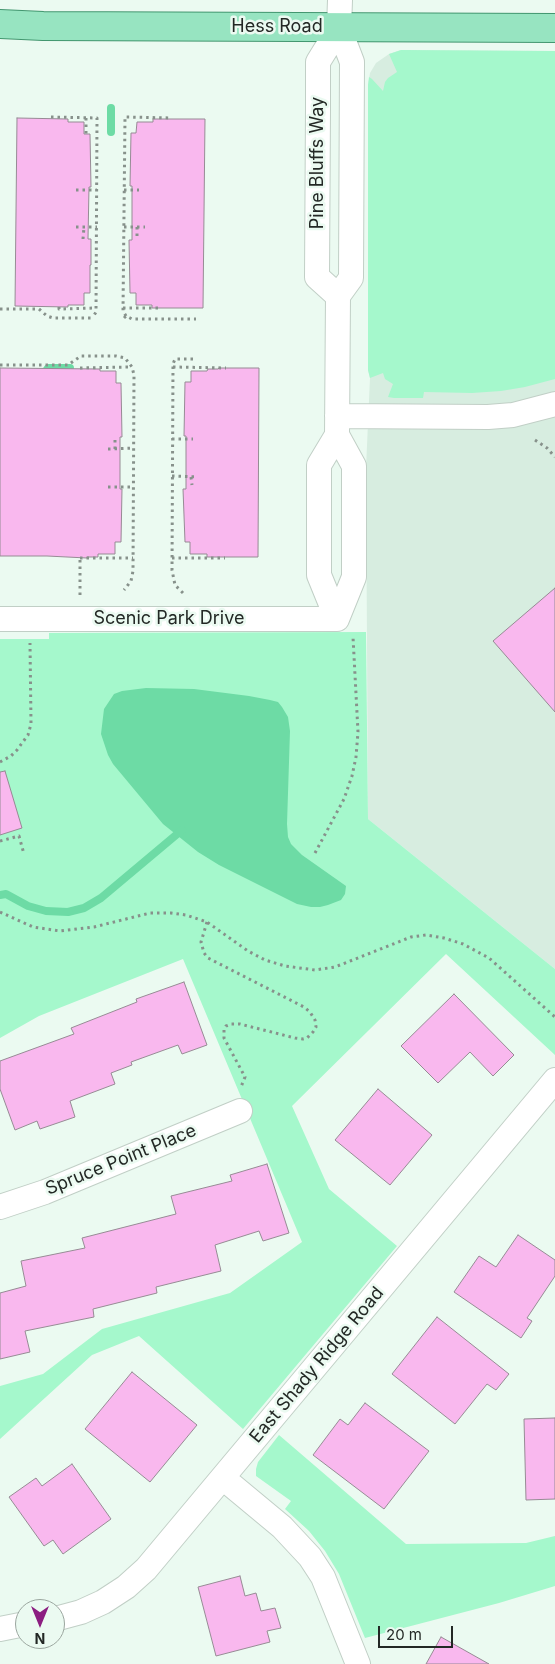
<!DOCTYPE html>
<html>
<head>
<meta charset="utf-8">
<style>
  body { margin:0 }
  #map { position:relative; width:555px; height:1664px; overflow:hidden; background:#ebfaf1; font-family:Inter,sans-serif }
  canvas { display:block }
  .north { position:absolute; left:15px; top:1599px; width:50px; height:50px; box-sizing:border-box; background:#ebfaf1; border:1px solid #9ba69f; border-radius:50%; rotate:180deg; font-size:14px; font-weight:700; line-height:20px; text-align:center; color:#232825 }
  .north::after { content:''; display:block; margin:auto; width:18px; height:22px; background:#8c1e81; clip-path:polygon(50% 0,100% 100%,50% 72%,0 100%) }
  .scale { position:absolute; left:378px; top:1626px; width:75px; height:22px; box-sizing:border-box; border:2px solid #232825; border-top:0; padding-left:6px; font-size:15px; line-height:18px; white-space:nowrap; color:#232825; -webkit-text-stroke:4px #ebfaf1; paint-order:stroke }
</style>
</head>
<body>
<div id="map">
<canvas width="555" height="1664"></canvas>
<div class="north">N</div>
<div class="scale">20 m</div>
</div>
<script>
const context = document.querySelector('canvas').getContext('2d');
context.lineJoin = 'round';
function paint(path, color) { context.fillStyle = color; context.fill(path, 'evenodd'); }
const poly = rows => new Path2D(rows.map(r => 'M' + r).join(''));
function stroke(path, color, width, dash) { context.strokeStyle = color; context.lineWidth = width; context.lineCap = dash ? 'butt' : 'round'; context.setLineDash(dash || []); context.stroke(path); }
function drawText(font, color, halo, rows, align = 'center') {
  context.font = font + ' Inter,sans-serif'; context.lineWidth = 5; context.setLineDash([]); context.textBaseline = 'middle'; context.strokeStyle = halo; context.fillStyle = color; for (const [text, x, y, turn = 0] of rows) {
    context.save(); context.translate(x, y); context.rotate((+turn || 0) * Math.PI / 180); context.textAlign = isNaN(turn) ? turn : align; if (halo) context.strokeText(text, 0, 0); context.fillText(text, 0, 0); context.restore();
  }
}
paint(poly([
  [401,50,555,51,555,969,368,819,366,468,370,378,368,370,368,85,370,73,376,63,389,54]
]), '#d7ede0');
paint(poly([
  [401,50,555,51,555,379,525,387,501,391,472,393,424,392,423,398,394,398,388,397,393,384,385,379,383,373,370,378,368,370,368,85,369,77,372,79,383,91,385,82,388,78,397,72,389,54],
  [366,632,368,819,555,969,555,1055,446,954,292,1106,329,1189,397,1246,243,1429,139,1336,92,1355,0,1439,0,1386,43,1374,102,1329,230,1293,302,1242,183,959,39,1016,0,1038,0,639,49,639,49,633],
  [279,1435,406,1544,526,1543,555,1536,555,1586,499,1603,365,1638,339,1574,325,1551,309,1531,285,1509,291,1501,256,1476,256,1469,258,1462]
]), '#a5f8cc');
paint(poly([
  [146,688,194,689,249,696,270,700,278,702,282,707,288,717,290,731,287,824,288,837,291,844,302,855,346,886,345,894,341,900,328,905,320,907,311,907,297,904,219,865,198,852,163,824,113,764,108,755,101,734,104,709,114,694,122,691]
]), '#6ddba5');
stroke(poly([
  [111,132,111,108],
  [43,375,48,368,70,368],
  [0,895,6,894,28,906,46,911,68,912,84,908,101,898,182,830]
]), '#6ddba5', 8);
const building = poly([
  [17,118,68,119,68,122,84,122,84,134,90,134,91,187,89,187,88,239,91,239,91,265,90,265,90,293,84,293,84,305,68,305,68,307,15,306,17,118],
  [153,119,205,119,203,308,152,308,152,305,136,305,136,293,130,293,129,240,132,240,132,186,130,186,131,133,136,133,137,122,153,122,153,119],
  [0,368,100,369,100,371,116,371,116,383,121,383,122,437,120,437,120,489,122,489,121,542,115,542,115,554,98,554,98,557,87,557,87,558,47,556,0,556,0,368],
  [219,368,259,368,258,557,207,557,207,554,190,554,190,542,185,542,183,489,186,489,186,436,184,436,185,382,191,382,191,371,207,371,208,369,218,369,219,368],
  [555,588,555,712,493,641,555,588],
  [5,771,22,828,0,835,0,772,5,771],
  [184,982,207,1045,182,1054,178,1045,131,1062,132,1065,111,1073,115,1084,70,1101,75,1117,40,1129,37,1121,15,1130,0,1089,0,1061,74,1034,71,1028,137,1002,136,999,184,982],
  [454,994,514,1055,493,1076,470,1052,438,1083,401,1046,454,994],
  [378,1089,432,1135,390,1185,335,1140,378,1089],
  [267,1164,289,1233,263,1241,259,1231,215,1245,221,1271,156,1287,157,1293,93,1309,94,1317,25,1331,30,1352,0,1359,0,1293,26,1286,21,1261,85,1248,82,1238,176,1214,171,1196,232,1181,230,1175,267,1164],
  [518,1235,555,1260,555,1276,527,1318,532,1321,521,1338,454,1292,479,1256,496,1267,518,1235],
  [437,1317,509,1374,496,1390,487,1384,455,1424,392,1374,437,1317],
  [132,1372,197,1425,150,1482,85,1429,132,1372],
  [365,1403,429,1451,384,1509,313,1455,340,1419,348,1425,365,1403],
  [555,1418,555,1499,526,1500,524,1419,555,1418],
  [72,1464,111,1519,63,1554,53,1540,44,1546,9,1497,36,1478,42,1486,72,1464],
  [240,1576,245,1596,256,1593,261,1611,275,1608,281,1628,267,1631,270,1642,216,1656,198,1587,240,1576],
  [441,1637,489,1664,426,1664,441,1637]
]);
paint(building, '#f9b8ee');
stroke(building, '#968b94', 1);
const minor = poly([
  [338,296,317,277,318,108,318,62,339,28],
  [337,416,488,417,513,415,555,404],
  [337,435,319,465,319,575,337,619],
  [0,619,337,619],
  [337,619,354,577,354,466,337,435,338,296,351,278,352,62,339,28,340,0],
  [0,1207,45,1192,240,1111],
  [223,1478,282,1527,310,1557,323,1577,358,1664],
  [55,1619,81,1612,103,1602,126,1587,146,1569,555,1080],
  [0,1629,25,1624]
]);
const major = poly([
  [0,24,43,26,555,28]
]);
stroke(minor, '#c1cfc6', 26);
stroke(major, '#42966f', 30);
stroke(poly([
  [51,117,97,118,96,312,93,317],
  [86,118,86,134],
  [76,190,97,190],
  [124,190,139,190],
  [76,227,97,227],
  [124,227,145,227],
  [137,227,137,240],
  [83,239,84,227],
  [59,307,59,309,96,308],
  [123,308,160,308],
  [0,309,39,309,47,316,53,318,91,318,93,317],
  [126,316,123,311,125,117,172,118],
  [124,318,126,316,132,319,196,319],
  [0,365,68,365,81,356,116,356,125,358,132,367,134,375,133,571,131,581,124,590],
  [173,367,226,368],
  [80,368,131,367],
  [172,439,193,439],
  [535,440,547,448,555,457],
  [108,449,134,448],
  [115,449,115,437],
  [172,476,198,477],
  [191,477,192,485],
  [108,487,134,487],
  [80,558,133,558],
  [172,558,225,558],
  [183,593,175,585,172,570,173,364,175,359,194,359],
  [80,595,80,558],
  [0,762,11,756,17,750,28,735,31,724,30,643],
  [0,841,19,836,24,854],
  [315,853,344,799,352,776,356,757,358,732,353,637],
  [0,912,33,927,60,931,94,927,150,913,171,913,186,915,207,922,248,951,265,960,285,966,315,970,335,967,411,937,426,935,444,938,463,944,489,958,555,1017],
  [207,922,201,942,204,953,208,958,304,1007,310,1012,315,1020,316,1027,313,1032,307,1038,303,1039,295,1038,240,1024,231,1024,226,1026,224,1030,224,1038,245,1077,241,1087]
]), '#87918b', 3, [2.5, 4]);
stroke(minor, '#fff', 24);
stroke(major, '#97e4c1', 28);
drawText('18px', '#232825', '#ebfaf1', [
  ["Hess Road",277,27],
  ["Pine Bluffs Way",318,163,-90],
  ["Scenic Park Drive",169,619],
  ["Spruce Point Place",121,1160,-22],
  ["East Shady Ridge Road",317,1365,-50]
]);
</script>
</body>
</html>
